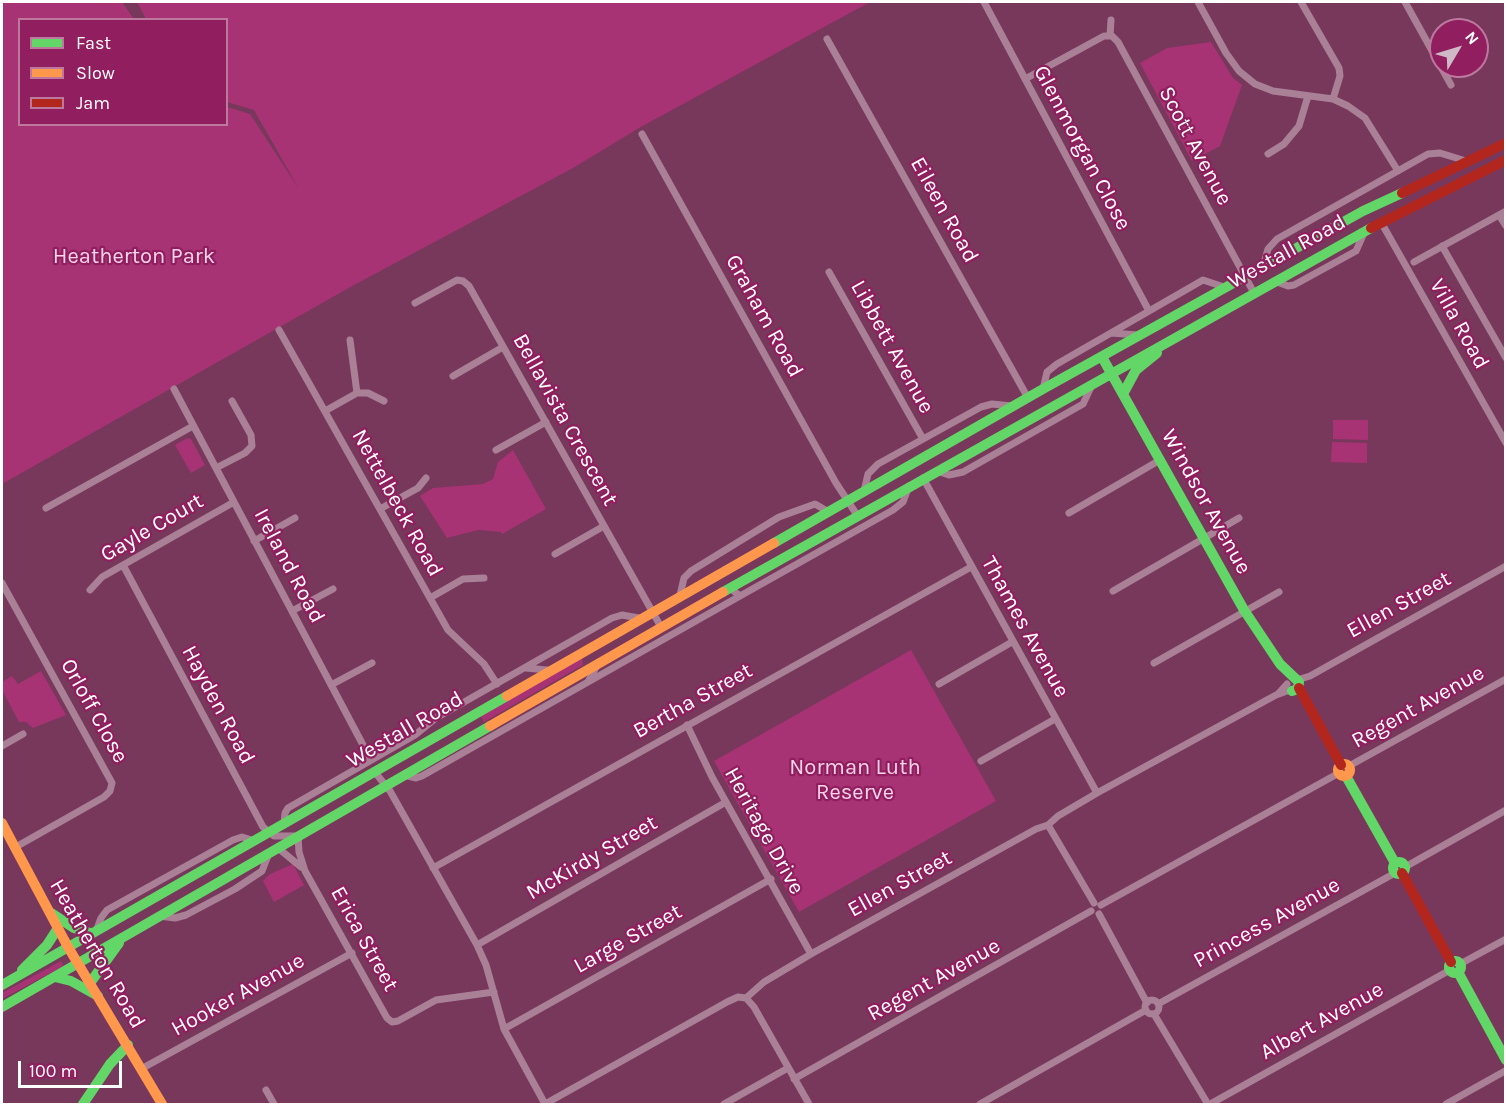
<!DOCTYPE html>
<html>
<head>
<meta charset="utf-8">
<style>
  body { margin:0 }
  #map { position:relative; width:1507px; height:1106px; overflow:hidden; background:#77385b; font-family:Karla,sans-serif }
  canvas { display:block }
  .frame { position:absolute; inset:0; border:3px solid #fff; pointer-events:none }
  .legend { position:absolute; left:18px; top:18px; width:210px; height:108px; box-sizing:border-box; background:#911e5e; border:2px solid #bd789e; margin:0; padding:8px 10px; list-style:none; font-size:18px; color:#fff }
  .legend li { display:flex; align-items:center; gap:12px; height:30px }
  .legend b { width:30px; border:2px solid #bd789e }
  .north { position:absolute; left:1429px; top:18px; width:60px; height:60px; box-sizing:border-box; background:#911e5e; border:2px solid #bd789e; border-radius:50%; rotate:52deg; font-size:16px; font-weight:700; line-height:24px; text-align:center; color:#fff }
  .north::after { content:''; display:block; margin:auto; width:21px; height:27px; background:#cfb9c6; clip-path:polygon(50% 0,100% 100%,50% 72%,0 100%) }
  .scale { position:absolute; left:18px; top:1061px; width:104px; height:27px; box-sizing:border-box; border:3px solid #fff; border-top:0; padding-left:8px; font-size:18px; line-height:21px; white-space:nowrap; color:#fff; -webkit-text-stroke:4px #911e5e; paint-order:stroke }
</style>
</head>
<body>
<div id="map">
<canvas width="1507" height="1106"></canvas>
<div class="frame"></div>
<ul class="legend">
<li><b style="height:8px;background:#63d668"></b>Fast</li>
<li><b style="height:8px;background:#ff974d"></b>Slow</li>
<li><b style="height:8px;background:#b3261e"></b>Jam</li>
</ul>
<div class="north">N</div>
<div class="scale">100 m</div>
</div>
<script>
const context = document.querySelector('canvas').getContext('2d');
context.lineJoin = 'round';
function paint(path, color) { context.fillStyle = color; context.fill(path, 'evenodd'); }
const poly = rows => new Path2D(rows.map(r => 'M' + r).join(''));
function stroke(path, color, width, dash) { context.strokeStyle = color; context.lineWidth = width; context.lineCap = dash ? 'butt' : 'round'; context.setLineDash(dash || []); context.stroke(path); }
function drawText(font, color, halo, rows, align = 'center') {
  context.font = font + ' Karla,sans-serif'; context.lineWidth = 4.5; context.setLineDash([]); context.textBaseline = 'middle'; context.strokeStyle = halo; context.fillStyle = color; for (const [text, x, y, turn = 0] of rows) {
    context.save(); context.translate(x, y); context.rotate((+turn || 0) * Math.PI / 180); context.textAlign = isNaN(turn) ? turn : align; if (halo) context.strokeText(text, 0, 0); context.fillText(text, 0, 0); context.restore();
  }
}
paint(poly([
  [2,2,122,2,134,19,20,20,20,124,226,124,227,107,250,114,299,189,254,110,227,102,226,20,146,19,137,2,870,2,639,128,573,168,354,285,2,484],
  [1211,42,1233,78,1242,85,1220,146,1192,161,1140,63,1167,48],
  [1333,420,1368,420,1368,440,1333,439],
  [187,438,191,439,205,465,191,473,175,445],
  [1332,442,1367,443,1367,463,1331,462],
  [513,450,546,509,502,534,501,532,478,530,447,538,420,496,433,488,483,484,493,479,498,462],
  [911,650,996,801,799,912,714,761],
  [582,657,583,665,484,722,480,715],
  [41,671,66,715,33,728,26,722,19,722,2,690,2,682,12,676,18,684],
  [293,864,304,885,274,902,263,881,270,874],
  [61,961,63,965,60,968,2,999,2,993]
]), '#a73375');
stroke(poly([
  [984,2,1149,311],
  [1198,2,1226,53,1239,71,1255,84,1273,91,1333,99,1348,106,1365,118,1398,171],
  [1301,2,1339,68,1340,76,1333,99],
  [1405,2,1451,85],
  [1110,36,1111,20],
  [827,39,1028,398],
  [1025,79,1104,36,1112,36,1118,42,1254,293],
  [642,134,836,483,857,515],
  [1268,154,1284,144,1299,126,1308,96],
  [1499,215,1506,226],
  [1381,222,1506,443],
  [1442,246,1506,358],
  [1414,262,1506,211],
  [1263,267,1268,249,1277,239,1428,154,1440,153,1466,161],
  [829,272,923,439],
  [1274,281,1288,286,1294,285,1356,251,1364,233],
  [415,303,457,280,463,281,469,286,661,627],
  [279,330,448,630,484,664,497,684],
  [1111,333,1138,335],
  [453,376,503,347],
  [174,389,371,760],
  [1043,389,1047,372,1057,364,1203,280,1227,288],
  [357,393,368,393,384,401],
  [325,411,357,393,350,340],
  [496,450,546,422],
  [216,468,245,453,252,446,251,435,232,401],
  [937,471,949,475,963,472,1083,404,1092,385],
  [923,478,1097,793],
  [864,491,868,474,878,464,981,407,992,404,1012,406],
  [46,508,193,426],
  [380,509,418,488,426,478],
  [1069,513,1160,460],
  [254,541,295,518],
  [555,554,604,526],
  [123,565,263,827,274,836,298,836,299,852,305,871,387,1018,392,1022,398,1021,436,1000,494,992],
  [2,583,112,783,110,791,104,797,14,848],
  [730,588,740,596,893,510,903,502,909,486],
  [90,590,102,577,234,502],
  [1113,591,1239,518],
  [680,595,684,578,691,571,779,517,815,504,827,511],
  [430,598,463,579,484,578],
  [292,611,333,589],
  [1154,663,1279,592],
  [526,668,547,670],
  [1297,680,1310,676,1506,566],
  [588,682,740,596],
  [939,684,1012,642],
  [331,685,372,663],
  [1278,694,1287,684],
  [687,725,712,777,811,954],
  [2,746,23,734],
  [981,761,1055,719],
  [1349,766,1506,679],
  [374,771,390,791,477,945,486,965,504,1029,545,1104,727,1002,738,997,746,998],
  [404,775,416,778,422,776,588,682,597,665],
  [284,824,285,813,288,808,415,735,436,718,612,618,622,615,639,618],
  [1048,825,1094,903],
  [278,848,301,867],
  [1405,867,1506,810],
  [433,868,971,567],
  [1101,905,1339,773],
  [1099,914,1147,1003],
  [159,916,175,918,186,915,235,889,262,871,269,853],
  [97,929,101,918,107,910,233,840,242,837,255,841],
  [477,945,726,802],
  [1460,964,1506,939],
  [746,998,764,982,811,954,1036,829,1048,825,1058,816,1097,793,1276,695,1290,690],
  [746,998,754,1007,809,1104],
  '1145 1007a7 7 0 1 1 14 0a7 7 0 1 1-14 0Z',
  [1158,1004,1395,873],
  [1154,1014,1206,1101],
  [504,1029,771,879],
  [141,1069,352,953],
  [794,1079,1091,911],
  [266,1090,274,1104],
  [1212,1103,1450,970],
  [724,1104,788,1068],
  [980,1104,1146,1010],
  [1446,1104,1505,1071]
]), '#aa8097', 7);
stroke(poly([
  [1102,357,1244,610,1280,664,1299,682,1298,689,1292,691],
  [1123,394,1136,370,1157,353],
  [774,543,1043,389,1363,211,1402,193],
  [723,592,1371,228],
  [1346,776,1395,863],
  '1393 868a6 6 0 1 1 12 0a6 6 0 1 1-12 0Z',
  [51,913,74,928,90,933],
  '1449 967a6 6 0 1 1 12 0a6 6 0 1 1-12 0Z',
  [22,970,47,945,58,928],
  [1458,972,1506,1060],
  [55,977,71,981,98,996],
  [90,983,119,943],
  [2,985,507,696],
  [2,1007,490,726],
  [83,1104,110,1064,128,1045]
]), '#63d668', 10);
stroke(poly([
  [507,696,774,543],
  [490,726,723,592],
  '1338 770a6 6 0 1 1 12 0a6 6 0 1 1-12 0Z',
  [2,823,68,947,162,1104]
]), '#ff974d', 10);
stroke(poly([
  [1402,193,1506,143],
  [1371,228,1506,160],
  [1299,688,1341,765],
  [1402,873,1451,962]
]), '#b3261e', 10);
drawText('22px', '#fff', '#911e5e', [
  ["Scott Avenue",1195,146,62],
  ["Glenmorgan Close",1082,148,62],
  ["Eileen Road",944,210,61],
  ["Westall Road",1287,252,-29],
  ["Graham Road",764,316,61],
  ["Villa Road",1459,324,61],
  ["Libbett Avenue",892,347,61],
  ["Bellavista Crescent",565,420,61],
  ["Windsor Avenue",1206,502,61],
  ["Nettelbeck Road",397,503,61],
  ["Gayle Court",152,528,-30],
  ["Ireland Road",289,566,62],
  ["Ellen Street",1399,605,-29],
  ["Thames Avenue",1025,627,61],
  ["Bertha Street",693,701,-29],
  ["Hayden Road",218,705,62],
  ["Regent Avenue",1418,707,-29],
  ["Orloff Close",94,711,61],
  ["Westall Road",405,730,-30],
  ["Heritage Drive",764,831,61],
  ["McKirdy Street",592,858,-30],
  ["Ellen Street",900,884,-29],
  ["Princess Avenue",1267,923,-29],
  ["Erica Street",364,939,61],
  ["Large Street",628,939,-29],
  ["Heatherton Road",97,954,60],
  ["Regent Avenue",934,980,-29],
  ["Hooker Avenue",238,995,-29],
  ["Albert Avenue",1322,1021,-29]
]);
drawText('22px', '#fad4ea', '#911e5e', [
  ["Heatherton Park",134,257],
  ["Norman Luth",855,768],
  ["Reserve",855,793]
]);
</script>
</body>
</html>
